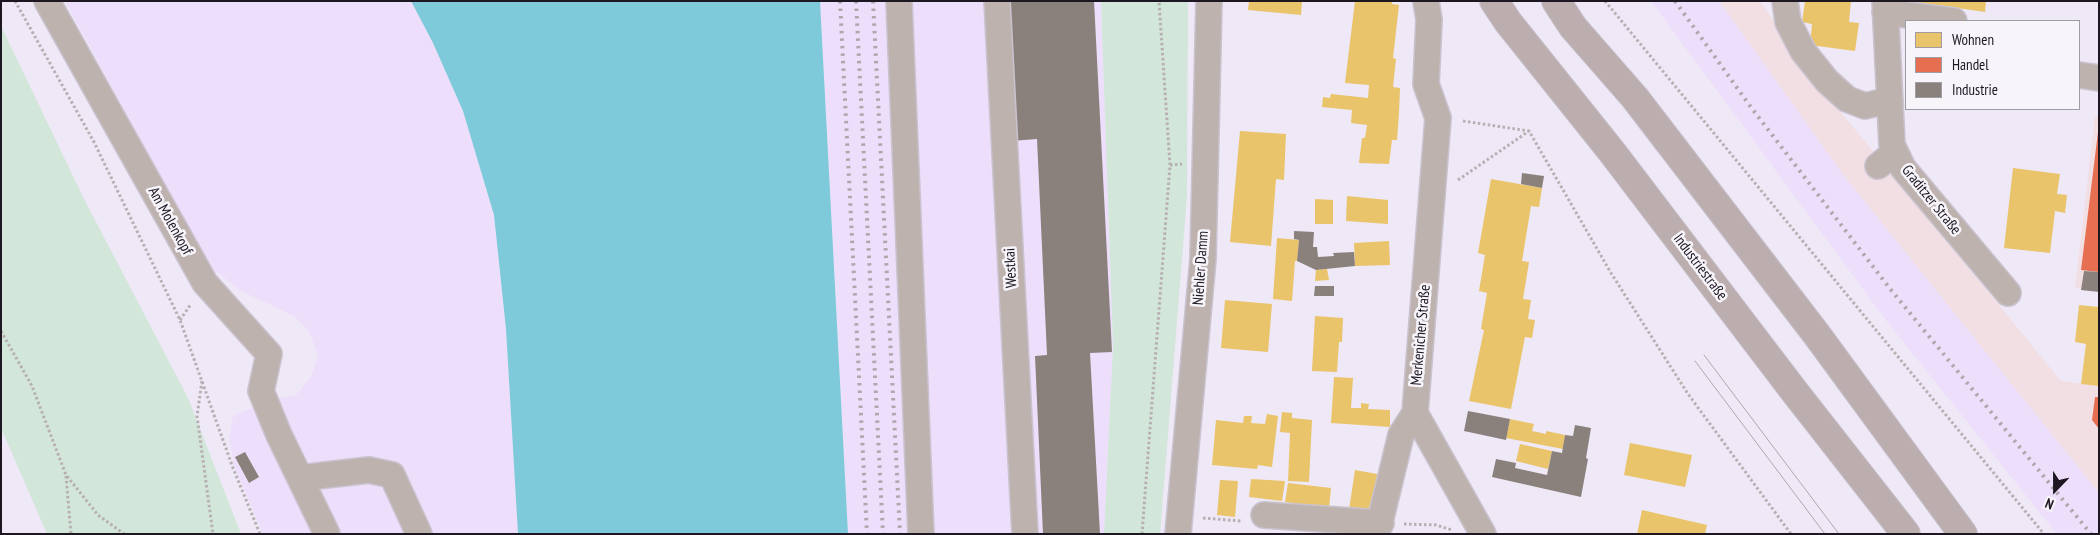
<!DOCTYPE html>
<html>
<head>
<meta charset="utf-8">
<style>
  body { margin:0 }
  #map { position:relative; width:2100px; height:535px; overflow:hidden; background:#efe8f6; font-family:"PT Sans Narrow",sans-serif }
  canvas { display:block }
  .frame { position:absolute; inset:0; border:2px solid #1d1722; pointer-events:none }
  .legend { position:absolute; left:1905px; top:20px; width:175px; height:90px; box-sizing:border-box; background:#f7f4fa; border:1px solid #a09ca4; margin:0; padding:6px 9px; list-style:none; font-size:15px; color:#1d1722 }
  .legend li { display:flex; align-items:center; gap:10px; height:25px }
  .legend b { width:25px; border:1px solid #a09ca4 }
  .north { position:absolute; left:2030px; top:465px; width:50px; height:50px; -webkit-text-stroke:4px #f7f4fa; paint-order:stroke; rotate:202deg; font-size:14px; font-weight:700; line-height:20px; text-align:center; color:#1d1722 }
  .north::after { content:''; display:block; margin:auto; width:18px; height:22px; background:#1d1722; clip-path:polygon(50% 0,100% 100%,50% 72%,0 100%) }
</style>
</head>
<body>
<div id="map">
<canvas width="2100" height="535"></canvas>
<div class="frame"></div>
<ul class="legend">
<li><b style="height:14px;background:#e9c46a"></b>Wohnen</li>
<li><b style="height:14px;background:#e76f51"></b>Handel</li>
<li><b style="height:14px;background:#8a817c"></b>Industrie</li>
</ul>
<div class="north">N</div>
</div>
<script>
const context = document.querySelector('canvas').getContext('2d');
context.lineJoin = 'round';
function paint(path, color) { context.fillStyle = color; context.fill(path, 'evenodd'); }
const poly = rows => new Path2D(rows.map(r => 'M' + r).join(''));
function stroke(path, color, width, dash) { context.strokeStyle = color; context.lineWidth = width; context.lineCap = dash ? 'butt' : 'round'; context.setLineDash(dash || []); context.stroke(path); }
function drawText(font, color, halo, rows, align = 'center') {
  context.font = font + ' "PT Sans Narrow",sans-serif'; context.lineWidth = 5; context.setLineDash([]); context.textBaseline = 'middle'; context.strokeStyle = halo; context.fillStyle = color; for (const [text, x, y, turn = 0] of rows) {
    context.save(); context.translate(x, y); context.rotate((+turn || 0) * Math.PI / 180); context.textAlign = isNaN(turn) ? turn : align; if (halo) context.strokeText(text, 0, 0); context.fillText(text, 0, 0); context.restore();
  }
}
paint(poly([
  [1719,1,1760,1,1817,83,2061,381,2099,386,2099,493,1844,176],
  [2095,116,2099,117,2099,291,2075,288]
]), '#f1dfe4');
paint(poly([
  [65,1,411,1,433,43,463,111,494,215,506,329,518,534,263,534,235,468,229,439,233,416,269,400,296,395,311,377,318,356,309,331,294,316,241,291,209,266],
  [820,1,1101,1,1113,346,1104,534,848,534],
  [1651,1,1719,1,1844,176,2099,493,2099,534,2057,534,1885,319]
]), '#eddffb');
paint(poly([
  [1101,1,1188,1,1187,196,1160,534,1104,534,1113,346],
  [1,26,84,199,188,398,241,534,47,534,1,428]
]), '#d2e6da');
paint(poly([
  [411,1,820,1,848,534,518,534,506,329,494,215,463,111,433,43]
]), '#7ec9da');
paint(poly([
  [1249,1,1302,1,1301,15,1248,10],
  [1355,1,1392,1,1392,4,1399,5,1393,58,1396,59,1393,87,1400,88,1399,113,1397,140,1392,140,1389,164,1359,163,1362,138,1365,138,1367,125,1351,123,1352,110,1322,107,1323,97,1330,98,1331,94,1368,98,1369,85,1345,83],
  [1805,1,1851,1,1849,22,1859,23,1855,51,1810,45,1812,24,1802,22],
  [1908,1,1986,1,1985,12],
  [1240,131,1286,134,1284,180,1276,179,1271,246,1230,242],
  [2013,168,2060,174,2057,194,2067,195,2065,213,2055,211,2050,253,2004,248],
  [1491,179,1542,188,1539,207,1531,206,1522,261,1529,262,1523,299,1531,300,1528,319,1535,320,1532,338,1525,337,1511,409,1469,401,1484,330,1481,329,1487,293,1479,291,1485,255,1478,253],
  [1347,196,1388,200,1388,224,1346,221],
  [1315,199,1333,200,1333,224,1315,224],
  [1277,238,1299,240,1297,261,1295,261,1292,301,1273,299],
  [1389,241,1390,265,1355,266,1354,243],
  [1327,269,1329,280,1315,281,1316,270],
  [1225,300,1272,304,1268,352,1221,348],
  [2079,305,2099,307,2099,386,2081,384,2086,344,2075,342],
  [1315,316,1343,318,1342,342,1339,342,1337,372,1312,371],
  [1334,377,1353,378,1351,408,1361,408,1361,403,1369,404,1368,409,1390,410,1390,427,1331,423],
  [1282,412,1292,413,1292,418,1312,420,1309,482,1288,481,1290,433,1280,432],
  [1267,414,1278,416,1272,467,1258,465,1257,469,1212,465,1216,420,1243,423,1244,416,1252,416,1251,423,1265,424],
  [1510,419,1534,424,1532,431,1546,434,1546,431,1565,435,1563,449,1506,438],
  [1630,443,1692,455,1685,487,1624,475],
  [1520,444,1552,451,1548,469,1516,461],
  [1355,470,1383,475,1378,514,1349,510],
  [1251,479,1285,481,1282,501,1249,497],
  [1220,480,1238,481,1235,517,1217,515],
  [1288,483,1331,488,1329,508,1285,502],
  [1642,510,1707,525,1705,534,1637,534]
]), '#e9c46a');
paint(poly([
  [2098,132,2099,132,2099,272,2081,270],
  [2095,397,2099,397,2099,429,2092,420]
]), '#e76f51');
paint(poly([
  [1003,1,1094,1,1112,352,1090,353,1100,534,1043,534,1035,356,1047,355,1037,139,1011,141],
  [1522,173,1544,176,1542,188,1521,184],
  [1294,231,1314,232,1313,247,1317,247,1318,257,1334,256,1333,253,1354,252,1355,266,1316,270,1297,261,1299,240,1294,239],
  [2084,271,2099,272,2099,292,2081,290],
  [1315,286,1334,286,1334,296,1314,296],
  [1468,411,1510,419,1506,440,1464,431],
  [1575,425,1591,428,1586,458,1588,459,1581,497,1492,477,1496,459,1516,463,1515,468,1547,475,1552,451,1562,453,1565,435,1573,436],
  [245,452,259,477,249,483,235,457]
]), '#8a817c');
const minor = poly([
  [47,1,205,283,269,354,261,391,279,435,327,534],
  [899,1,921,534],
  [997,1,1025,534],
  [1426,1,1429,20,1426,84,1438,118,1415,413,1483,534],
  [1785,1,1788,22,1803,51,1827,81,1847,99,1865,106,1890,100],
  [1885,1,1892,145,1903,168,2008,293],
  [1885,12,1954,21],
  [2079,75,2099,78],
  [1878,166,1895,152],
  [300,478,369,470,392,475,419,534],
  [1264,515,1381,523],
  [1178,534,1203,259,1209,1],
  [1377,534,1401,435,1415,413]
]);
const highway = poly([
  [1494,1,1508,22,1612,152,1794,391,1906,534],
  [1556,1,1573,27,1635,98,1817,335,1963,534]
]);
stroke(minor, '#c9c3cf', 28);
stroke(highway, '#c9c3cf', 30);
stroke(poly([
  [15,1,94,142,180,320,233,468,260,534],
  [1605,1,2044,534],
  [1463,121,1529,131,1611,273,1688,394,1791,534],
  [1170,165,1182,164],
  [1458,180,1529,131],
  [180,320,191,304],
  [1,331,32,386,66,475,98,515,124,534],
  [202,381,197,416,213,534],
  [66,476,71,534],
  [1203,518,1241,521],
  [1404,524,1436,525,1452,530],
  [1142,534,1170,165,1159,1]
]), '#b7afb2', 3, [2.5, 2.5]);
stroke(minor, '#beb2af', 25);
stroke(highway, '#bcaeaf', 28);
stroke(poly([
  [1704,355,1839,534],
  [1695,361,1825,534]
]), '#afa7ab', 1);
stroke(poly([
  [840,1,867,534],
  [856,1,883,534],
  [873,1,900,534],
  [1675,1,1750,106,1891,290,2091,534]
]), '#afa7ab', 4, [2.5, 5]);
drawText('15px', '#1d1722', '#f7f4fa', [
  ["Graditzer Straße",1931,200,51],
  ["Am Molenkopf",170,221,61],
  ["Industriestraße",1700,267,53],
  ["Westkai",1011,268,-93],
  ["Niehler Damm",1201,268,-86],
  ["Merkenicher Straße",1421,335,-85]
]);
</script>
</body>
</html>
